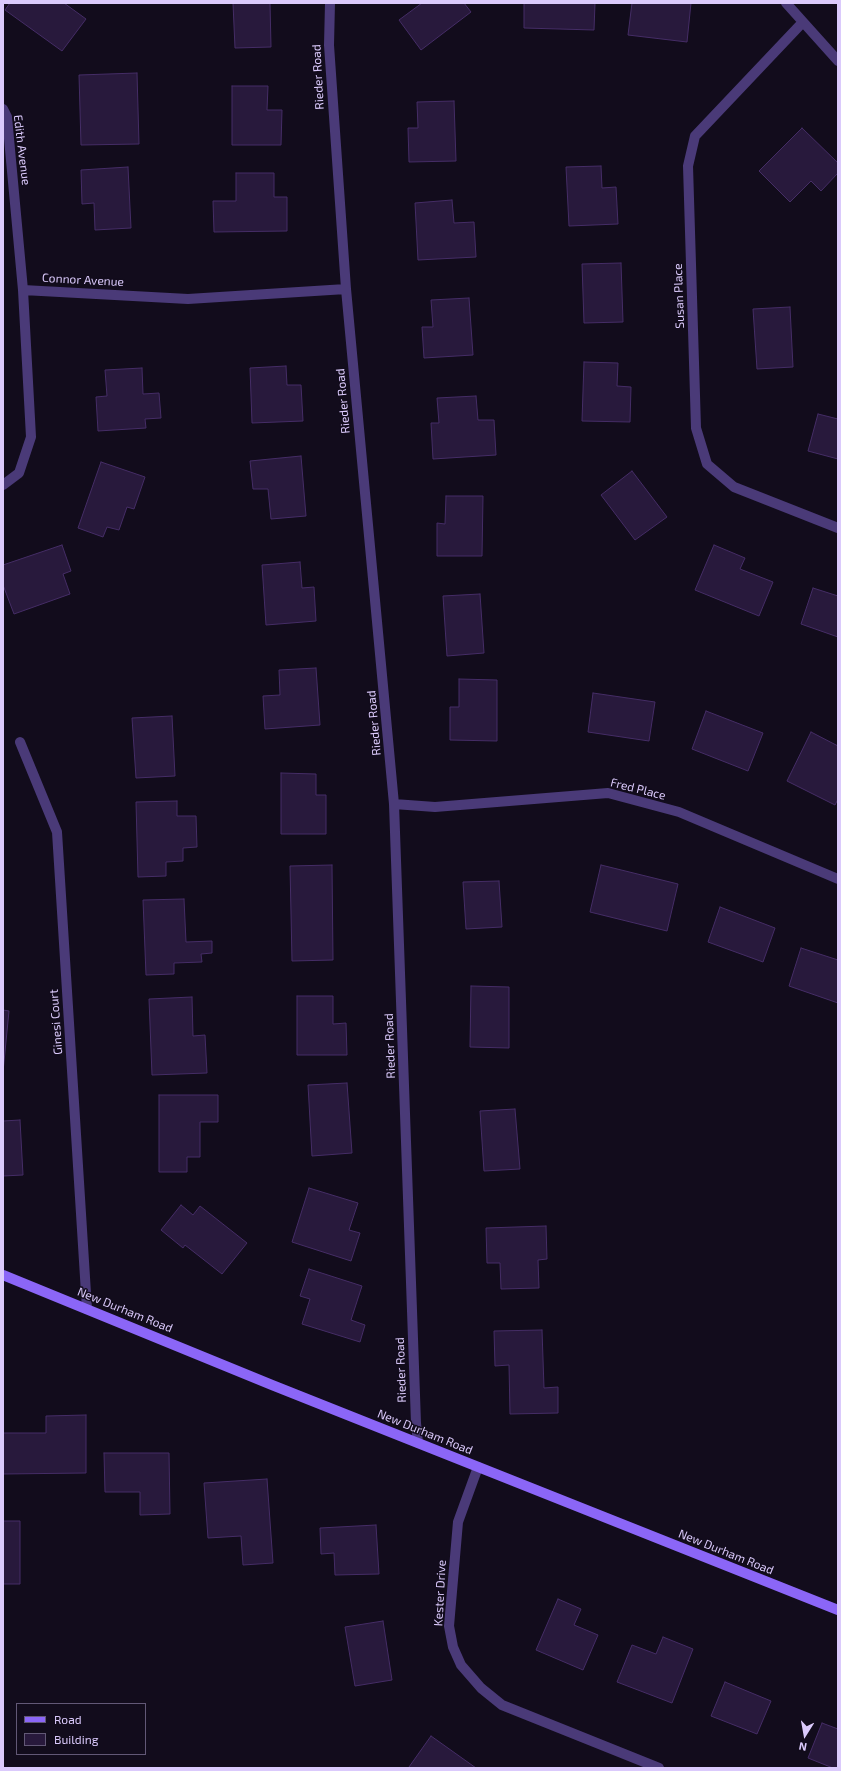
<!DOCTYPE html>
<html>
<head>
<meta charset="utf-8">
<style>
  body { margin:0 }
  #map { position:relative; width:841px; height:1771px; overflow:hidden; background:#120c1c; font-family:"Exo 2",sans-serif }
  canvas { display:block }
  .frame { position:absolute; inset:0; border:4px solid #dbcafc; pointer-events:none }
  .legend { position:absolute; left:16px; top:1703px; width:130px; height:52px; box-sizing:border-box; background:#120c1c; border:1px solid #625876; margin:0; padding:5px 7px; list-style:none; font-size:12px; color:#dbcafc }
  .legend li { display:flex; align-items:center; gap:8px; height:20px }
  .legend b { width:20px; border:1px solid #625876 }
  .north { position:absolute; left:785px; top:1715px; width:40px; height:40px; -webkit-text-stroke:3px #120c1c; paint-order:stroke; rotate:191deg; font-size:11px; font-weight:700; line-height:16px; text-align:center; color:#dbcafc }
  .north::after { content:''; display:block; margin:auto; width:14px; height:18px; background:#dbcafc; clip-path:polygon(50% 0,100% 100%,50% 72%,0 100%) }
</style>
</head>
<body>
<div id="map">
<canvas width="841" height="1771"></canvas>
<div class="frame"></div>
<ul class="legend">
<li><b style="height:5px;background:#8b66f7"></b>Road</li>
<li><b style="height:11px;background:#28193c"></b>Building</li>
</ul>
<div class="north">N</div>
</div>
<script>
const context = document.querySelector('canvas').getContext('2d');
context.lineJoin = 'round';
function paint(path, color) { context.fillStyle = color; context.fill(path, 'evenodd'); }
const poly = rows => new Path2D(rows.map(r => 'M' + r).join(''));
function stroke(path, color, width, dash) { context.strokeStyle = color; context.lineWidth = width; context.lineCap = dash ? 'butt' : 'round'; context.setLineDash(dash || []); context.stroke(path); }
function drawText(font, color, halo, rows, align = 'center') {
  context.font = font + ' "Exo 2",sans-serif'; context.lineWidth = 3; context.setLineDash([]); context.textBaseline = 'middle'; context.strokeStyle = halo; context.fillStyle = color; for (const [text, x, y, turn = 0] of rows) {
    context.save(); context.translate(x, y); context.rotate((+turn || 0) * Math.PI / 180); context.textAlign = isNaN(turn) ? turn : align; if (halo) context.strokeText(text, 0, 0); context.fillText(text, 0, 0); context.restore();
  }
}
const building = poly([
  [10,3,64,3,86,19,62,51,5,10,10,3],
  [233,3,270,3,271,47,235,48,233,3],
  [422,3,464,3,471,12,421,50,399,20,422,3],
  [524,3,595,3,594,30,524,28,524,3],
  [632,3,691,3,687,42,628,35,632,3],
  [137,73,139,144,81,145,79,75,137,73],
  [232,86,268,86,267,110,282,110,281,145,232,145,232,86],
  [454,101,456,161,409,162,408,128,418,128,417,102,454,101],
  [802,128,838,163,838,173,821,191,811,181,790,202,759,171,802,128],
  [601,166,602,188,616,187,618,224,569,226,566,167,601,166],
  [128,167,131,228,95,230,94,203,82,204,81,170,128,167],
  [236,173,274,173,274,197,287,197,287,231,214,232,213,201,236,201,236,173],
  [452,200,454,223,474,222,476,257,418,260,415,203,452,200],
  [621,263,623,322,584,323,582,264,621,263],
  [469,298,473,355,424,358,422,327,433,327,431,300,469,298],
  [790,307,793,367,757,369,753,309,790,307],
  [584,362,618,363,617,386,631,387,630,422,582,421,584,362],
  [286,366,287,385,301,385,303,421,252,423,250,368,286,366],
  [142,368,143,394,159,393,161,418,145,419,146,428,98,431,96,397,107,396,105,370,142,368],
  [476,396,478,420,494,420,496,455,433,459,431,423,439,423,437,398,476,396],
  [818,414,838,419,838,459,808,451,818,414],
  [301,456,306,516,271,519,268,489,253,489,250,461,301,456],
  [101,462,145,477,134,509,127,507,119,530,107,527,103,537,78,528,101,462],
  [632,471,667,517,635,540,601,495,632,471],
  [446,496,483,496,482,556,437,556,437,523,445,524,446,496],
  [62,545,71,571,63,574,70,594,14,614,3,585,3,565,62,545],
  [714,545,745,558,740,569,773,582,759,616,695,590,714,545],
  [300,562,302,588,314,587,316,621,266,625,262,565,300,562],
  [813,588,838,596,838,637,801,624,813,588],
  [480,594,484,653,447,656,443,596,480,594],
  [316,668,320,725,265,729,263,696,280,695,279,670,316,668],
  [459,679,497,680,497,741,450,740,450,707,459,707,459,679],
  [593,693,655,702,649,741,588,732,593,693],
  [706,711,763,733,748,771,692,749,706,711],
  [172,716,175,776,136,778,132,718,172,716],
  [811,732,838,746,838,799,835,805,787,781,811,732],
  [281,773,316,774,316,795,326,795,326,834,281,834,281,773],
  [177,801,177,816,196,816,197,847,183,848,183,861,166,862,166,876,138,877,136,802,177,801],
  [332,865,333,960,292,961,290,866,332,865],
  [601,865,678,884,667,931,590,912,601,865],
  [499,881,502,927,466,929,463,882,499,881],
  [184,899,186,942,212,941,212,953,201,954,202,962,174,963,174,974,146,975,143,900,184,899],
  [720,907,775,928,763,962,708,942,720,907],
  [801,948,838,960,838,1003,789,986,801,948],
  [471,986,509,987,509,1048,470,1047,471,986],
  [297,996,333,996,333,1024,346,1023,347,1055,297,1055,297,996],
  [192,997,193,1036,205,1035,207,1073,152,1075,149,999,192,997],
  [3,1010,9,1011,3,1072,3,1010],
  [347,1083,352,1153,312,1156,308,1085,347,1083],
  [159,1095,218,1095,218,1122,200,1122,200,1157,187,1157,187,1172,159,1172,159,1095],
  [515,1109,520,1169,484,1171,480,1111,515,1109],
  [20,1120,23,1175,3,1176,3,1121,20,1120],
  [309,1188,358,1203,349,1230,360,1233,351,1261,292,1242,309,1188],
  [181,1205,193,1215,200,1206,247,1243,222,1274,185,1245,183,1248,161,1230,181,1205],
  [546,1226,547,1259,538,1260,539,1288,501,1289,500,1263,487,1263,486,1228,546,1226],
  [309,1269,362,1286,351,1320,365,1325,360,1342,302,1324,310,1299,300,1296,309,1269],
  [542,1330,544,1388,558,1387,558,1413,510,1414,509,1365,495,1366,494,1331,542,1330],
  [86,1415,86,1473,3,1474,3,1433,46,1433,46,1416,86,1415],
  [104,1453,169,1453,170,1514,140,1515,140,1492,105,1492,104,1453],
  [267,1479,273,1563,243,1565,241,1536,208,1538,204,1483,267,1479],
  [3,1521,20,1521,20,1584,3,1584,3,1521],
  [376,1525,379,1574,335,1575,334,1553,321,1554,320,1528,376,1525],
  [558,1599,581,1609,574,1625,598,1635,583,1670,536,1650,558,1599],
  [383,1621,392,1680,355,1686,345,1627,383,1621],
  [663,1637,693,1649,672,1703,617,1682,632,1645,656,1654,663,1637],
  [725,1682,771,1701,757,1734,711,1716,725,1682],
  [822,1723,838,1729,838,1768,833,1768,808,1758,822,1723],
  [431,1736,476,1768,411,1768,409,1767,431,1736]
]);
paint(building, '#28193c');
stroke(building, '#452d66', 1);
stroke(poly([
  [330,3,329,45,346,289,394,804,416,1423,418,1443],
  [786,3,838,61],
  [803,22,695,136,688,166,696,428,707,464,734,487,838,528],
  [3,109,7,117,23,290,31,437,19,473,3,485],
  [23,290,188,299,346,289],
  [20,742,57,832,87,1309],
  [394,804,435,807,608,793,679,812,838,879],
  [478,1467,458,1522,449,1626,453,1647,461,1665,481,1688,502,1705,659,1768]
]), '#4a3a78', 10);
stroke(poly([
  [3,1275,272,1385,838,1610]
]), '#8b66f7', 10);
drawText('12px', '#dbcafc', '#120c1c', [
  ["Rieder Road",318,77,-93],
  ["Edith Avenue",22,150,83],
  ["Connor Avenue",83,280,3],
  ["Susan Place",679,296,-92],
  ["Rieder Road",343,401,-95],
  ["Rieder Road",374,723,-95],
  ["Fred Place",638,789,14],
  ["Ginesi Court",56,1022,-94],
  ["Rieder Road",390,1046,-92],
  ["New Durham Road",125,1310,22],
  ["Rieder Road",401,1370,-92],
  ["New Durham Road",425,1432,22],
  ["New Durham Road",726,1552,22],
  ["Kester Drive",440,1593,-87]
]);
</script>
</body>
</html>
